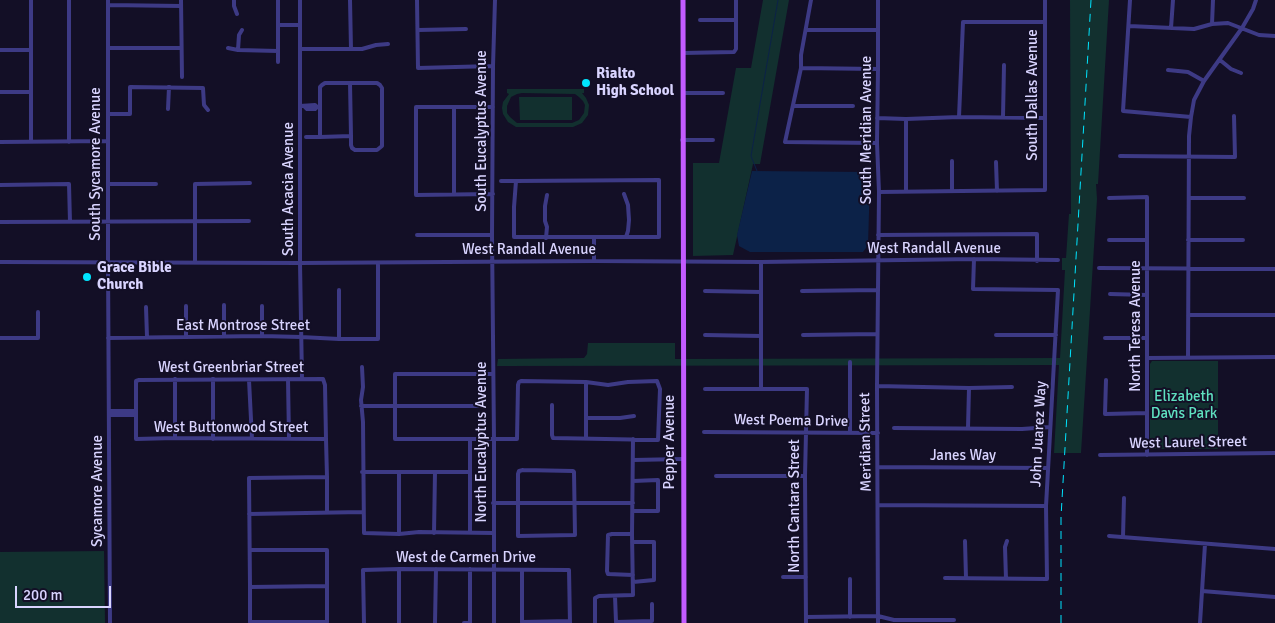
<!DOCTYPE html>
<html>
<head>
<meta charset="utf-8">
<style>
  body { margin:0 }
  #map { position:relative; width:1275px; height:623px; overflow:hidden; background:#130f26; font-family:Signika,sans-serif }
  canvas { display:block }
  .scale { position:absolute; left:15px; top:586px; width:96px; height:22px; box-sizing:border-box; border:2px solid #d9d4ff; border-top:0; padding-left:6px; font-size:15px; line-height:18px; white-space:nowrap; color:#d9d4ff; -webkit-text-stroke:4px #130f26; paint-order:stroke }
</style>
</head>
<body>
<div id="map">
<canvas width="1275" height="623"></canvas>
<div class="scale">200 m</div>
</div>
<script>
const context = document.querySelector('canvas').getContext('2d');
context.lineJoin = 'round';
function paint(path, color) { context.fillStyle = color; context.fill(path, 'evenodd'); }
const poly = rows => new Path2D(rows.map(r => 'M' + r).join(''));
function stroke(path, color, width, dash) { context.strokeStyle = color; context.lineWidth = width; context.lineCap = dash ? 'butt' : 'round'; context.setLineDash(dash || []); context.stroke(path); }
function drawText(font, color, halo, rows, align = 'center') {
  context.font = font + ' Signika,sans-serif'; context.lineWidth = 4; context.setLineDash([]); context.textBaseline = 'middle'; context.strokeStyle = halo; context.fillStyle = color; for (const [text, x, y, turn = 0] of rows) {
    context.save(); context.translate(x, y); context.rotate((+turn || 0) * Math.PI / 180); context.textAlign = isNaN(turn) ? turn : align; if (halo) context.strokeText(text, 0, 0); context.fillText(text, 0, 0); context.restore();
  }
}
paint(poly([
  [763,0,789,0,760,164,753,164,733,255,693,256,693,163,719,163,736,68,751,68],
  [1070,0,1109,0,1098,184,1096,184,1097,199,1081,453,1054,453,1059,365,497,366,498,359,584,358,587,354,588,343,675,343,675,359,1060,358,1065,270,1062,270,1062,258,1066,258,1069,214,1071,214],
  [507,89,584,89,584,93,582,93,586,98,589,105,588,115,582,123,573,127,516,127,508,122,503,114,502,108,503,102,509,94,507,93],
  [522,93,575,94,579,97,583,101,585,105,584,113,579,120,572,123,517,123,510,117,507,113,507,106,511,97,517,94],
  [519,97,572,97,572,120,520,120],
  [1152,361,1218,361,1218,449,1152,449,1150,448,1150,364],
  [104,551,105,623,0,623,0,552]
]), '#12302f');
paint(poly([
  [752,171,864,172,870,179,868,245,863,252,750,252,739,246,737,235]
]), '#0c2248');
stroke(poly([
  [757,171,751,156,778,0]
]), '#0c2248', 1);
stroke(poly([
  [31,0,31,142],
  [69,0,69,142],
  [108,0,108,262,110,623],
  [181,0,182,77],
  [234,0,234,6,237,14],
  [278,0,278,62],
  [300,0,300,263,302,379],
  [350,0,351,49],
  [417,0,418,68,493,66],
  [811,0,801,55,801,68,785,142,877,143],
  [878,0,878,69,877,143,879,192,877,386,878,623],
  [1130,0,1123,111,1191,117],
  [108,5,181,6],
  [700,20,735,20],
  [1212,24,1213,0],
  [278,25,300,25],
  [1129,26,1194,29,1212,24,1228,23,1259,35,1275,36],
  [1171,28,1173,0],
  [418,30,466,29],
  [806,30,878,30],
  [108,48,181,48],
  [228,48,238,50,278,51],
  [300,49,362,49,376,45,388,44],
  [0,50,31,50],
  [238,50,239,35,242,30],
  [683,53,734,52,736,49,736,0],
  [1220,60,1231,69,1241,73],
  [801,68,878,69],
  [1168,70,1188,72,1204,81],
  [350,83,351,136],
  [0,92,30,92],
  [683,93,723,93],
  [300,106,315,105,317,107,320,107,320,137,351,136,351,145,352,148,355,150,377,150,382,146,382,88,380,85,377,83,325,83,322,85,320,87,320,107],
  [793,106,853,106],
  [305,107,307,109,315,109,317,107],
  [168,109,169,87],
  [108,114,130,114,130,87,203,88,204,105,208,110],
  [959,117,963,22,1044,22],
  [1003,117,1004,65],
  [877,118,906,119,959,117,1045,118],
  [906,119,906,191],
  [306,137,320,137],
  [682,140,713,140],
  [0,142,108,141],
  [1120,156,1235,157,1234,116],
  [996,162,997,191],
  [501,181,516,181,659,180,659,237,514,237,514,207,516,181],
  [108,184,156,184],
  [0,185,69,184,70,222],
  [952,191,952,161],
  [879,192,1045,190,1045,0],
  [454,194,454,107],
  [493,194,416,195,416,107,493,107],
  [624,194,628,205,629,220,628,231,626,237],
  [1109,198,1147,197,1147,455],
  [1189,198,1244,198],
  [0,222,249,221],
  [417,235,492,235],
  [878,235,1037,234,1037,261],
  [546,238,547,227,545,221,545,206,547,195],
  [594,238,594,261],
  [1109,240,1147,240],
  [1188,240,1243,240],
  [0,262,300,263,594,261,761,262,974,259,1058,260],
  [195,262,195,184,250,183],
  [761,262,761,389],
  [1099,268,1275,269],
  [339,290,339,339],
  [705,291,761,292],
  [802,291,878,290],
  [1110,294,1147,295],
  [224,305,224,336],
  [262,306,262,336],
  [146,307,147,337],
  [1188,315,1275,315],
  [705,335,761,336],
  [803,335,877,334],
  [996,335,1056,335],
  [186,336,186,306],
  [0,338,38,338,38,312],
  [108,338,262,336,301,337,339,339,378,339,378,263],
  [1105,338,1147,338],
  [1147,358,1275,357],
  [1188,358,1189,136,1191,117,1194,100,1204,81,1242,28,1253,9,1256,0],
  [362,367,363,387,361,400,363,422,364,533,399,534,419,532,494,533],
  [493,374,395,374,395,439,517,439,518,385,519,382,521,381,586,382,608,385,628,382,657,381,660,389,658,440,553,438,552,435,552,405],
  [175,379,175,438],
  [213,379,213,439],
  [288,379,289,439],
  [249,380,252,439],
  [1106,380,1105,414,1147,413],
  [877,386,969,388,1012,387],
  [705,389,807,389,805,476,806,623],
  [361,406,479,406],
  [109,411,136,411],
  [109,415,136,415],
  [586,418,620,418,634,416],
  [894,428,1022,429,1050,427],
  [968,428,969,388],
  [704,432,878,433],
  [850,433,850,362],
  [326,439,175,438,136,439,136,381,139,380,323,379,325,385,326,439,327,477,327,513],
  [470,439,470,533],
  [586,439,586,382],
  [1100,455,1275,453],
  [633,460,683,459],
  [878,467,1048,468],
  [523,470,573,471,574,472,575,535,518,536,518,474,519,471,523,470],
  [362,472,470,472],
  [399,472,399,534],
  [716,476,805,476],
  [493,503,633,503],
  [878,505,1046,506],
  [633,511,658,511,658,480,633,481],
  [249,514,363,512],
  [434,533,435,472],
  [632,534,612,534,608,535,607,571,608,574,633,575],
  [1109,536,1275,549],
  [1123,537,1124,498],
  [965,541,966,578],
  [632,542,654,542,654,580,633,582],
  [250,550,327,550,327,622,250,622,250,587,249,478,327,477],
  [399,569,399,623],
  [522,570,522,622,570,621],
  [783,577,806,577],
  [945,578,1047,579,1046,506,1058,290,973,289,974,259],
  [850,579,850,617],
  [1006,579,1005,547,1007,541],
  [250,587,327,586],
  [1202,591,1275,597],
  [615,596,616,622,652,621,652,604],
  [806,617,878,616,894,620,954,620],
  [364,623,363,570,399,569,569,570,570,623],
  [435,623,436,569],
  [464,623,470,623,470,569],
  [494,623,494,440,492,235,493,66,495,0],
  [595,623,595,598,599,596,633,595,632,534,633,439],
  [1200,623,1205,544]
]), '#3d3a85', 4);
stroke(poly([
  [683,0,684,623]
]), '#c25bff', 5);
stroke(poly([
  [1061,623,1061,517,1091,0]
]), '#00e5ff', 1, [8, 6]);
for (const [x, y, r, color] of [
  [586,83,5,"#00e5ff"],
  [87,277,5,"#00e5ff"]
]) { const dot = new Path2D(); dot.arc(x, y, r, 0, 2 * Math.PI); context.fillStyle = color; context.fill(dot); stroke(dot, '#130f26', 2); }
drawText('bold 15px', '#d9d4ff', '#130f26', [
  ["Rialto",596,74],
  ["High School",596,91],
  ["Grace Bible",97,268],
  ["Church",97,285]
], 'left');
drawText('15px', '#d9d4ff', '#130f26', [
  ["South Dallas Avenue",1033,95,-90],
  ["South Meridian Avenue",867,130,-90],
  ["South Eucalyptus Avenue",482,131,-90],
  ["South Sycamore Avenue",96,164,-90],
  ["South Acacia Avenue",289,189,-90],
  ["West Randall Avenue",934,249],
  ["West Randall Avenue",529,250],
  ["East Montrose Street",243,326],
  ["North Teresa Avenue",1136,326,-90],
  ["West Greenbriar Street",231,368],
  ["West Poema Drive",791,421,1],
  ["West Buttonwood Street",231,428],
  ["John Juarez Way",1039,434,-87],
  ["North Eucalyptus Avenue",482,442,-90],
  ["Pepper Avenue",670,442,-90],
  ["Meridian Street",866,442,-91],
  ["West Laurel Street",1188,443,-1],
  ["Janes Way",963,456],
  ["Sycamore Avenue",98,491,-90],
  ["North Cantara Street",795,506,-90],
  ["West de Carmen Drive",466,558]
]);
drawText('15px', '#5fe0c0', '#130f26', [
  ["Elizabeth",1184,397],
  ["Davis Park",1184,414]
]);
</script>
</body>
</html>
